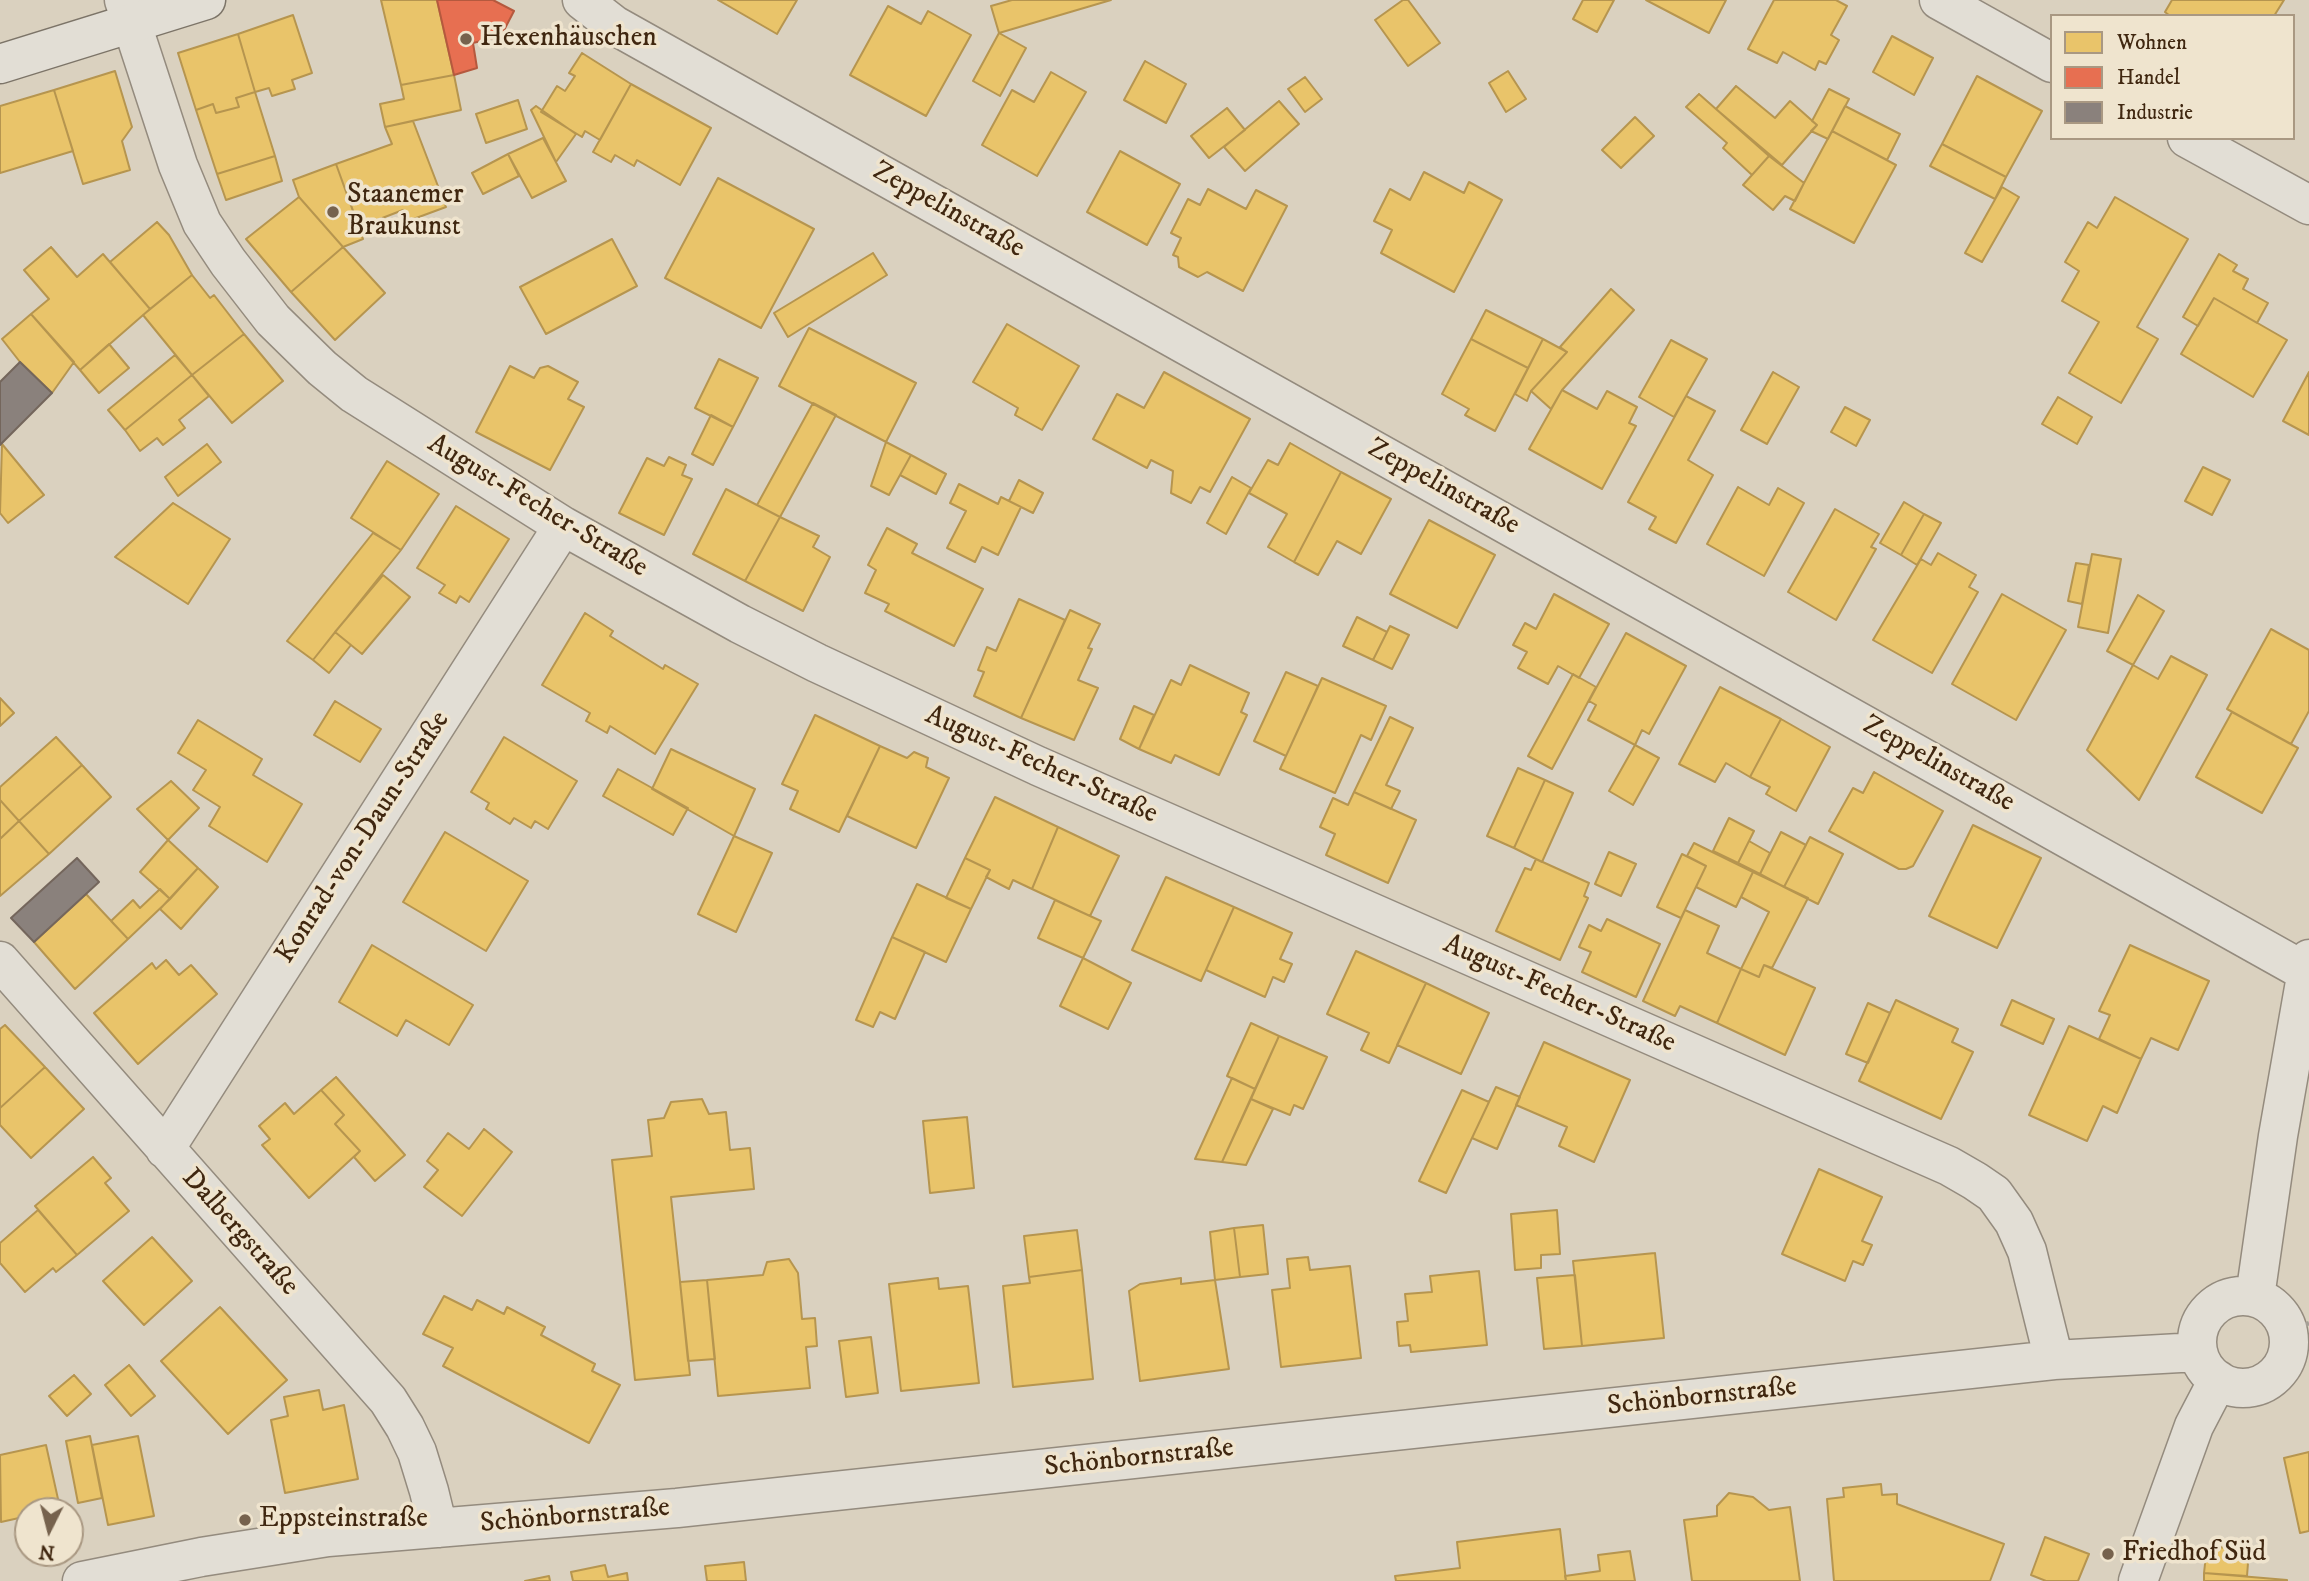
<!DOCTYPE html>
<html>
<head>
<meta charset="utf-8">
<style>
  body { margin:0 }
  #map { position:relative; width:2309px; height:1581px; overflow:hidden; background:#dad1bf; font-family:"IM FELL DW Pica",serif }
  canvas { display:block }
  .legend { position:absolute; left:2050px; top:14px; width:245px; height:126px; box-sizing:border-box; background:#efe4ce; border:2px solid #a99882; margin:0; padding:9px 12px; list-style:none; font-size:21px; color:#402710 }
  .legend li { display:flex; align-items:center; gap:14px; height:35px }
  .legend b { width:35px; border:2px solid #a99882 }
  .north { position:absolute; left:14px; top:1497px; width:70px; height:70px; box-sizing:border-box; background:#efe4ce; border:2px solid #a99882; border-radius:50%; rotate:186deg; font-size:19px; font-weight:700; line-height:28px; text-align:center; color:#402710 }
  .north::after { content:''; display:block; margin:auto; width:24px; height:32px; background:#76624d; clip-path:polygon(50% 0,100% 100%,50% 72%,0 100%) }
</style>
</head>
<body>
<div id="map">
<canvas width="2309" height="1581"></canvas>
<ul class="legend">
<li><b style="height:19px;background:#e9c46a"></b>Wohnen</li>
<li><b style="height:19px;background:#e76f51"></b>Handel</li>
<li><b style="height:19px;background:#8a817c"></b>Industrie</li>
</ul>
<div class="north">N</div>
</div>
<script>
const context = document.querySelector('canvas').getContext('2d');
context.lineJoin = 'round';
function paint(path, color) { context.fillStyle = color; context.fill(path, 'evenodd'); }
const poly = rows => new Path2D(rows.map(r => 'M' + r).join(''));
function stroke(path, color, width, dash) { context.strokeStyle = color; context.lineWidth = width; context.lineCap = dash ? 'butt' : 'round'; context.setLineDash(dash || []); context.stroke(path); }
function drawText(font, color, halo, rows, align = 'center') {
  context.font = font + ' "IM FELL DW Pica",serif'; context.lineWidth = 7; context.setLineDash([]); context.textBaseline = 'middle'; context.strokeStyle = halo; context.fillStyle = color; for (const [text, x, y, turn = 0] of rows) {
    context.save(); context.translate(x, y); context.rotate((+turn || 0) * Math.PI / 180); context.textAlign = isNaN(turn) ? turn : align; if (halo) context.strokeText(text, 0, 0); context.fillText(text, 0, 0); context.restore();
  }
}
const homes = poly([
  [381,0,437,0,454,75,401,85,381,0],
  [718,0,797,0,777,34,718,0],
  [1012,0,1111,0,999,33,991,6,1012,0],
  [1403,0,1408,0,1440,43,1408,66,1375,20,1403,0],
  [1583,0,1614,0,1597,32,1573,19,1583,0],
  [1646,0,1726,0,1709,33,1646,0],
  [1774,0,1836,0,1847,6,1831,35,1839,40,1826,64,1819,61,1815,70,1783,52,1777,63,1748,49,1774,0],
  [2172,0,2284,0,2274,16,2170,16,2165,12,2172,0],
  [888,6,921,24,928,11,971,35,926,116,850,75,888,6],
  [293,15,312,73,292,80,295,89,272,96,269,88,255,92,238,34,293,15],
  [999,33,1026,48,1000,96,973,81,999,33],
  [238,34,255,92,236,98,239,107,216,113,213,104,196,110,178,53,238,34],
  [1892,36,1933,58,1914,95,1873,72,1892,36],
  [582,53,631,84,600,140,585,131,582,137,541,112,557,86,565,91,575,76,569,73,582,53],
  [1145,61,1186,84,1166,123,1124,100,1145,61],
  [115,71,132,127,122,141,130,170,83,184,54,90,115,71],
  [1508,71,1526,99,1506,112,1489,83,1508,71],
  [1051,72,1086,92,1037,176,982,145,1012,90,1034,102,1051,72],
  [454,75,461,110,385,127,380,104,404,99,401,85,454,75],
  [1977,76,2042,111,2006,177,1942,144,1977,76],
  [1305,77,1322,99,1305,112,1288,89,1305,77],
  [631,84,711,128,680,185,637,160,634,166,615,155,611,162,593,152,631,84],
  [1736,86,1775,118,1790,101,1817,125,1782,165,1716,109,1736,86],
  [1829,89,1849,99,1828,139,1811,131,1817,125,1812,121,1829,89],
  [54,90,73,151,0,173,0,106,54,90],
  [255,92,275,156,217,174,196,110,213,104,216,113,239,107,236,98,255,92],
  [1699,94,1769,156,1752,175,1723,148,1727,143,1686,107,1699,94],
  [518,100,527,129,486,143,476,114,518,100],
  [1279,101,1299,124,1245,171,1224,147,1279,101],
  [536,106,576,134,556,162,531,110,536,106],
  [1845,106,1900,134,1887,160,1832,131,1845,106],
  [1227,108,1245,130,1209,158,1191,136,1227,108],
  [1635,117,1654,136,1621,168,1602,150,1635,117],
  [413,121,446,207,408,221,403,210,359,227,336,164,392,144,385,127,413,121],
  [1832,131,1896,165,1854,243,1790,209,1832,131],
  [543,138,566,181,532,198,508,154,543,138],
  [1942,144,2006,177,1995,199,1930,166,1942,144],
  [1120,151,1180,184,1147,245,1087,212,1120,151],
  [508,154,519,176,483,194,472,173,508,154],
  [275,156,282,181,226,200,217,174,275,156],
  [1769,156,1804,183,1795,201,1785,196,1773,210,1743,185,1769,156],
  [336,164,363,239,343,247,299,197,293,180,336,164],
  [1424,172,1464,193,1469,182,1502,200,1454,292,1381,253,1392,230,1374,221,1390,189,1410,200,1424,172],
  [718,178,814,229,761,328,665,278,718,178],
  [2002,187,2019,197,1982,262,1965,253,2002,187],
  [1208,189,1246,209,1256,190,1287,206,1243,291,1207,272,1198,277,1179,267,1178,257,1173,255,1181,238,1171,233,1188,199,1200,205,1208,189],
  [299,197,343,247,291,292,246,239,299,197],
  [2115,197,2188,239,2137,327,2158,339,2121,403,2069,373,2099,322,2062,301,2079,271,2065,262,2088,222,2097,228,2115,197],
  [157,222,169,235,192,275,150,309,110,262,157,222],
  [612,239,637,286,546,334,520,287,612,239],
  [51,247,77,277,103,254,150,309,80,370,31,314,49,299,24,270,51,247],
  [343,247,385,293,335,340,291,292,343,247],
  [873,253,887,275,788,337,774,313,873,253],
  [2219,254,2237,265,2233,271,2248,279,2243,289,2268,303,2257,323,2214,298,2198,326,2183,317,2219,254],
  [192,275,210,298,214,295,244,334,192,375,143,315,192,275],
  [1611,289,1634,310,1562,390,1551,409,1531,391,1567,352,1560,347,1611,289],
  [2214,298,2287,340,2253,397,2181,354,2214,298],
  [1486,310,1543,339,1528,368,1471,339,1486,310],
  [31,314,74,362,52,393,20,362,2,339,31,314],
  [1007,324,1079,366,1042,430,1015,415,1018,408,973,382,1007,324],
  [809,328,916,383,886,442,779,386,809,328],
  [244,334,283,381,232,423,192,375,244,334],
  [1471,339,1528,368,1495,431,1465,415,1469,409,1442,394,1471,339],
  [1543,339,1567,352,1531,391,1527,401,1515,394,1543,339],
  [1671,340,1707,359,1674,417,1639,397,1671,340],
  [109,344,129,368,99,393,80,370,109,344],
  [175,355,192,375,125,430,108,410,175,355],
  [719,359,758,378,733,427,695,408,719,359],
  [510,366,534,378,540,368,548,366,578,382,568,399,584,407,550,470,476,432,510,366],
  [1164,372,1250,419,1210,492,1200,487,1191,503,1171,493,1173,471,1151,460,1147,468,1093,439,1117,394,1144,408,1164,372],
  [1773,372,1799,387,1767,444,1741,430,1773,372],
  [2309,372,2309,435,2283,421,2309,372],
  [192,375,209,396,179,420,185,428,163,445,157,438,140,451,125,430,192,375],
  [1562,390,1597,409,1607,391,1637,407,1629,423,1636,426,1602,489,1529,449,1562,390],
  [1686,396,1715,411,1688,460,1713,475,1676,543,1649,529,1656,517,1628,502,1686,396],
  [2058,397,2092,417,2077,444,2042,424,2058,397],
  [813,403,836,415,780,517,757,505,813,403],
  [1845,407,1870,420,1856,446,1831,432,1845,407],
  [711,415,733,427,713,465,692,454,711,415],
  [886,442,911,455,889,495,871,486,886,442],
  [1290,443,1341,472,1294,562,1268,547,1287,514,1249,493,1268,460,1278,465,1290,443],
  [2,444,44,495,8,523,0,513,2,444],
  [207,444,221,462,178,496,165,477,207,444],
  [911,455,946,474,936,494,900,475,911,455],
  [669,457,686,465,682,475,692,479,664,535,619,513,647,458,664,466,669,457],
  [387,461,439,494,401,550,351,518,387,461],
  [2203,467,2230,480,2212,515,2185,501,2203,467],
  [1341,472,1391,499,1361,554,1337,541,1318,575,1294,562,1341,472],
  [1232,477,1251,488,1226,534,1207,523,1232,477],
  [1019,480,1043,493,1033,513,1009,501,1019,480],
  [959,484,998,504,1001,497,1021,507,998,555,982,547,975,562,947,548,966,511,950,503,959,484],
  [1738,487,1769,505,1778,488,1804,503,1764,576,1707,544,1738,487],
  [726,489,780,517,745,581,693,554,726,489],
  [1904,502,1924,514,1901,555,1880,543,1904,502],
  [173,503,230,539,188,604,115,557,173,503],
  [456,506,509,539,469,602,460,596,456,603,439,593,445,585,417,568,456,506],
  [1835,509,1879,534,1871,547,1876,549,1836,620,1788,592,1835,509],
  [1924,514,1941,523,1917,565,1901,555,1924,514],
  [780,517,819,536,813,547,830,557,803,611,745,581,780,517],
  [1429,520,1495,555,1457,628,1390,594,1429,520],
  [887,528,917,544,912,553,983,589,954,646,885,611,889,604,865,593,876,570,868,565,887,528],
  [373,533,401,550,313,660,287,641,373,533],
  [1938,553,1976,575,1969,587,1978,592,1932,673,1873,640,1921,559,1931,565,1938,553],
  [2092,554,2121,559,2108,633,2078,627,2092,554],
  [2076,563,2089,565,2082,604,2068,601,2076,563],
  [383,575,410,597,362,654,335,632,383,575],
  [1554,594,1609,624,1579,678,1558,666,1548,684,1518,668,1527,652,1513,645,1525,623,1536,629,1554,594],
  [2002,594,2066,630,2016,720,1952,684,2002,594],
  [2138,595,2164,611,2133,665,2107,651,2138,595],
  [1019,599,1065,620,1021,718,974,696,984,672,978,670,987,647,996,651,1019,599],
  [1070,610,1100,624,1088,648,1092,649,1078,680,1098,688,1074,740,1021,718,1070,610],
  [585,613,613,631,610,636,663,669,665,665,698,684,655,754,610,726,607,733,586,721,590,713,542,685,585,613],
  [1357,617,1387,632,1373,660,1343,646,1357,617],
  [1390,626,1409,635,1392,669,1373,660,1390,626],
  [2271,629,2309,650,2309,711,2291,744,2227,709,2271,629],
  [335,632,351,645,329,673,313,660,335,632],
  [1626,633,1686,666,1649,734,1642,730,1635,745,1588,720,1596,705,1589,701,1626,633],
  [2171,656,2207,675,2139,800,2087,750,2133,665,2158,679,2171,656],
  [1190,665,1249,693,1241,712,1247,715,1219,775,1175,755,1171,763,1139,749,1171,680,1181,685,1190,665],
  [1286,672,1318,686,1286,756,1254,741,1286,672],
  [1573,674,1596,687,1552,769,1528,756,1573,674],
  [1322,678,1386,706,1371,740,1361,735,1335,793,1280,769,1322,678],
  [1720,687,1781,719,1750,777,1726,763,1715,782,1679,764,1720,687],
  [0,698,14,713,0,726,0,698],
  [335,701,381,729,360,762,314,735,335,701],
  [1134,706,1154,715,1139,749,1120,739,1134,706],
  [2232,712,2298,748,2262,813,2196,777,2232,712],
  [815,715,880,746,839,832,790,809,798,791,782,784,815,715],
  [1390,717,1413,728,1386,785,1400,791,1391,809,1354,792,1390,717],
  [1781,719,1830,747,1796,811,1766,794,1770,787,1750,777,1781,719],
  [198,720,262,759,253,775,302,804,267,862,209,826,220,807,193,790,206,770,178,753,198,720],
  [56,737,82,765,19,821,0,800,0,787,56,737],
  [504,737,577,781,548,829,535,821,531,828,514,818,510,824,486,809,489,803,471,792,504,737],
  [1635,745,1659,758,1633,805,1609,791,1635,745],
  [880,746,907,758,914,752,928,758,926,767,949,778,916,848,847,816,880,746],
  [671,749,755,789,734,836,652,789,671,749],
  [82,765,111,797,49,854,19,821,82,765],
  [1518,768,1545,780,1514,848,1487,836,1518,768],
  [618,769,688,808,673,835,603,796,618,769],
  [1874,772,1943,811,1913,866,1906,869,1899,869,1829,831,1853,788,1863,793,1874,772],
  [1545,780,1573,793,1542,862,1514,848,1545,780],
  [171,781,199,808,168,840,137,809,171,781],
  [1354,792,1416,820,1388,883,1326,855,1335,834,1320,827,1333,798,1348,805,1354,792],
  [995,797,1058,827,1032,889,1013,880,1009,889,986,877,990,870,965,858,995,797],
  [0,800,19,821,0,839,0,800],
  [1729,818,1754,831,1738,863,1713,851,1729,818],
  [19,821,49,854,0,896,0,839,19,821],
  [1973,825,2041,858,1997,948,1929,916,1973,825],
  [1058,827,1119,856,1090,916,1032,889,1058,827],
  [445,832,528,881,486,951,403,902,445,832],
  [1781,832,1806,845,1784,887,1760,874,1781,832],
  [734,836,772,853,736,932,698,914,734,836],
  [1810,837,1843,854,1818,904,1784,887,1810,837],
  [168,840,198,868,170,899,140,872,168,840],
  [1749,841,1770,853,1760,874,1738,863,1749,841],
  [1694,843,1753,872,1736,907,1696,887,1706,866,1687,856,1694,843],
  [1609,852,1636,864,1621,896,1595,884,1609,852],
  [1682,854,1706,866,1681,918,1657,907,1682,854],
  [965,858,990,870,971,909,946,898,965,858],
  [1536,859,1589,883,1584,896,1588,898,1560,960,1496,931,1525,868,1531,870,1536,859],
  [198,868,218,887,181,929,160,909,198,868],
  [1753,872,1808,898,1772,968,1764,965,1759,977,1741,969,1769,912,1741,897,1753,872],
  [1166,877,1234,907,1201,981,1132,950,1166,877],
  [917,884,971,909,946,962,892,937,917,884],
  [160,889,170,899,128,939,111,921,133,900,140,908,160,889],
  [86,894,128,939,75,989,34,942,86,894],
  [1055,900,1101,921,1083,958,1038,938,1055,900],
  [1234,907,1292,933,1280,959,1292,964,1284,982,1273,977,1265,997,1206,970,1234,907],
  [1685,910,1719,926,1707,953,1741,969,1717,1023,1680,1006,1675,1016,1643,1001,1685,910],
  [1607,919,1660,944,1636,997,1582,972,1591,952,1579,947,1589,925,1601,931,1607,919],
  [892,937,925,952,895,1019,880,1012,873,1027,856,1020,892,937],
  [372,945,473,1005,449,1045,406,1020,397,1036,339,1002,372,945],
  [2130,945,2209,981,2178,1050,2151,1038,2141,1059,2099,1039,2110,1015,2099,1011,2130,945],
  [1356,951,1426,983,1389,1063,1361,1050,1369,1033,1327,1014,1356,951],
  [1083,958,1131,983,1108,1029,1060,1006,1083,958],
  [166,960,179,975,191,965,217,994,138,1064,94,1013,152,963,156,969,166,960],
  [1764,965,1815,988,1785,1055,1717,1023,1741,969,1759,977,1764,965],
  [1426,983,1489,1013,1461,1074,1397,1045,1426,983],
  [1896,1000,1958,1029,1952,1042,1973,1052,1941,1119,1859,1081,1896,1000],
  [2012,1000,2054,1019,2043,1044,2001,1025,2012,1000],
  [1868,1003,1890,1013,1868,1063,1846,1054,1868,1003],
  [1251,1023,1279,1036,1255,1089,1227,1076,1251,1023],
  [5,1025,45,1067,0,1108,0,1029,5,1025],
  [2069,1026,2141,1059,2117,1113,2103,1106,2087,1141,2029,1115,2069,1026],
  [1279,1036,1327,1057,1303,1109,1294,1105,1290,1115,1251,1099,1279,1036],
  [1544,1042,1630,1080,1594,1162,1559,1146,1567,1127,1516,1105,1544,1042],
  [45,1067,84,1109,31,1158,0,1125,0,1108,45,1067],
  [336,1077,405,1155,375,1181,354,1157,360,1151,335,1124,344,1115,321,1090,336,1077],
  [1232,1078,1255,1089,1222,1162,1195,1159,1232,1078],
  [1496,1087,1520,1097,1497,1149,1472,1138,1496,1087],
  [321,1090,344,1115,335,1124,360,1151,309,1198,262,1145,270,1139,259,1126,285,1103,294,1114,321,1090],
  [1462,1090,1489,1102,1446,1193,1419,1181,1462,1090],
  [702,1099,709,1114,726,1112,730,1150,750,1148,754,1189,671,1197,690,1375,635,1380,612,1160,652,1156,648,1120,664,1118,671,1102,702,1099],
  [1251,1099,1273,1109,1246,1165,1222,1162,1251,1099],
  [967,1117,974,1188,930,1193,923,1121,967,1117],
  [484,1129,512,1152,462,1216,424,1187,438,1170,427,1161,448,1133,469,1149,484,1129],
  [93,1157,111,1178,105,1183,129,1211,77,1255,35,1206,93,1157],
  [1819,1169,1882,1197,1862,1241,1872,1245,1863,1265,1853,1261,1845,1281,1782,1254,1819,1169],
  [38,1210,77,1255,56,1272,53,1268,25,1292,0,1263,0,1243,38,1210],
  [1557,1210,1560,1254,1541,1255,1541,1268,1515,1270,1511,1214,1557,1210],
  [1263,1225,1268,1274,1240,1277,1234,1228,1263,1225],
  [1234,1228,1240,1277,1215,1280,1210,1232,1234,1228],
  [1077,1230,1082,1270,1029,1277,1024,1236,1077,1230],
  [152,1237,192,1281,144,1325,103,1281,152,1237],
  [1655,1253,1664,1338,1582,1346,1573,1261,1655,1253],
  [1308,1257,1310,1270,1350,1266,1361,1358,1281,1367,1272,1290,1290,1288,1287,1259,1308,1257],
  [789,1259,798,1273,802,1319,815,1318,817,1346,806,1347,810,1388,718,1396,707,1280,763,1275,767,1262,789,1259],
  [1082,1270,1093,1379,1013,1387,1003,1286,1030,1283,1029,1277,1082,1270],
  [1479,1271,1487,1345,1411,1352,1410,1345,1399,1346,1397,1322,1408,1321,1405,1294,1432,1292,1430,1276,1479,1271],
  [1575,1275,1582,1346,1544,1349,1537,1278,1575,1275],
  [938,1278,939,1289,968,1286,979,1383,901,1391,889,1284,938,1278],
  [1181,1278,1181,1284,1215,1280,1229,1369,1140,1381,1129,1291,1140,1284,1181,1278],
  [707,1280,715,1359,688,1361,680,1282,707,1280],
  [444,1296,472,1310,477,1300,504,1314,507,1307,545,1327,541,1335,595,1364,592,1371,620,1385,589,1443,443,1366,453,1348,423,1334,444,1296],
  [220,1307,287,1380,228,1434,161,1361,220,1307],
  [871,1337,878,1393,846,1397,839,1341,871,1337],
  [129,1365,155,1396,131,1416,105,1385,129,1365],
  [74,1375,91,1394,67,1416,49,1396,74,1375],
  [319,1390,323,1410,344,1405,358,1479,285,1493,271,1420,288,1416,284,1397,319,1390],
  [90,1436,102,1498,78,1503,66,1441,90,1436],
  [138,1436,154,1516,108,1525,92,1445,138,1436],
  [46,1445,60,1508,48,1511,28,1511,28,1516,1,1522,0,1455,46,1445],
  [2309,1452,2309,1531,2300,1533,2284,1458,2309,1452],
  [1881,1484,1882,1495,1897,1494,1897,1504,2004,1544,1990,1581,1834,1581,1827,1499,1844,1497,1843,1488,1881,1484],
  [1729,1493,1753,1497,1769,1510,1790,1507,1800,1581,1692,1581,1684,1520,1717,1516,1717,1506,1729,1493],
  [1560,1529,1566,1581,1396,1581,1395,1576,1460,1568,1457,1542,1560,1529],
  [2045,1537,2089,1554,2078,1581,2046,1581,2031,1575,2045,1537],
  [2207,1546,2249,1550,2247,1576,2204,1573,2207,1546],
  [1630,1551,1635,1581,1566,1581,1565,1576,1600,1571,1598,1555,1630,1551],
  [744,1562,746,1581,707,1581,705,1566,744,1562],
  [605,1565,608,1577,627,1573,628,1581,573,1581,571,1572,605,1565],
  [2204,1573,2287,1580,2287,1581,2204,1581,2204,1573],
  [549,1576,550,1581,525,1581,549,1576]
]);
paint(homes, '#e9c46a');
stroke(homes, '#b6954f', 2);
const shops = poly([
  [437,0,493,0,514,11,501,36,473,43,477,68,454,75,437,0]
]);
paint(shops, '#e76f51');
stroke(shops, '#b5593e', 2);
const industry = poly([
  [20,362,52,393,0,445,0,382,20,362],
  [77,858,99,882,34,942,11,918,77,858]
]);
paint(industry, '#8a817c');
stroke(industry, '#74665c', 2);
const street = poly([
  [124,0,178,165,202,223,228,262,273,320,322,368,354,394,563,526,740,624,817,663,1038,766,1949,1166,1975,1181,1994,1194,2014,1222,2027,1251,2054,1360],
  [582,0,614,25,2306,972],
  [1939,0,2052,63],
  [2187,138,2309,205],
  [0,961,388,1400,405,1427,417,1452,429,1491,438,1528],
  [165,1149,563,526],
  '2197 1342a46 46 0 1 1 92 0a46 46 0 1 1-92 0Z',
  [2255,1297,2278,1136,2309,959],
  [82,1581,201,1557,328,1537,677,1508,2054,1360,2198,1352],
  [2138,1581,2194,1426,2218,1380]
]);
const secondary = poly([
  [0,64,206,0]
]);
stroke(street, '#948b7e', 41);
stroke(secondary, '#7c7468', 41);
stroke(poly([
  [2289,1332,2309,1323]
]), '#a59f96', 4.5, [5, 3.5]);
stroke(street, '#e2ded5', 38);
stroke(secondary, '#e2ded5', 38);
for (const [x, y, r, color] of [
  [466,39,7,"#76624d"],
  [333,212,7,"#76624d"],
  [245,1520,7,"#76624d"],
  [2108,1554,7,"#76624d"]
]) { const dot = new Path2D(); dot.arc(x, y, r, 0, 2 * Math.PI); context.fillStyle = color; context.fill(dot); stroke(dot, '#efe4ce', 2.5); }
drawText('28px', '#402710', '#efe4ce', [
  ["Hexenhäuschen",480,39],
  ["Staanemer",347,196],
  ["Braukunst",347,228],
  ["Eppsteinstraße",259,1520],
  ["Friedhof Süd",2122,1554]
], 'left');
drawText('28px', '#402710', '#efe4ce', [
  ["Zeppelinstraße",948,211,29],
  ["Zeppelinstraße",1443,488,29],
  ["August-Fecher-Straße",537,507,31],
  ["Zeppelinstraße",1938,765,29],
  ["August-Fecher-Straße",1041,766,24],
  ["Konrad-von-Daun-Straße",364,838,-57],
  ["August-Fecher-Straße",1559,995,24],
  ["Dalbergstraße",239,1233,48],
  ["Schönbornstraße",1702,1398,-6],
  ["Schönbornstraße",1139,1459,-6],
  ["Schönbornstraße",575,1517,-5]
]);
</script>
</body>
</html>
